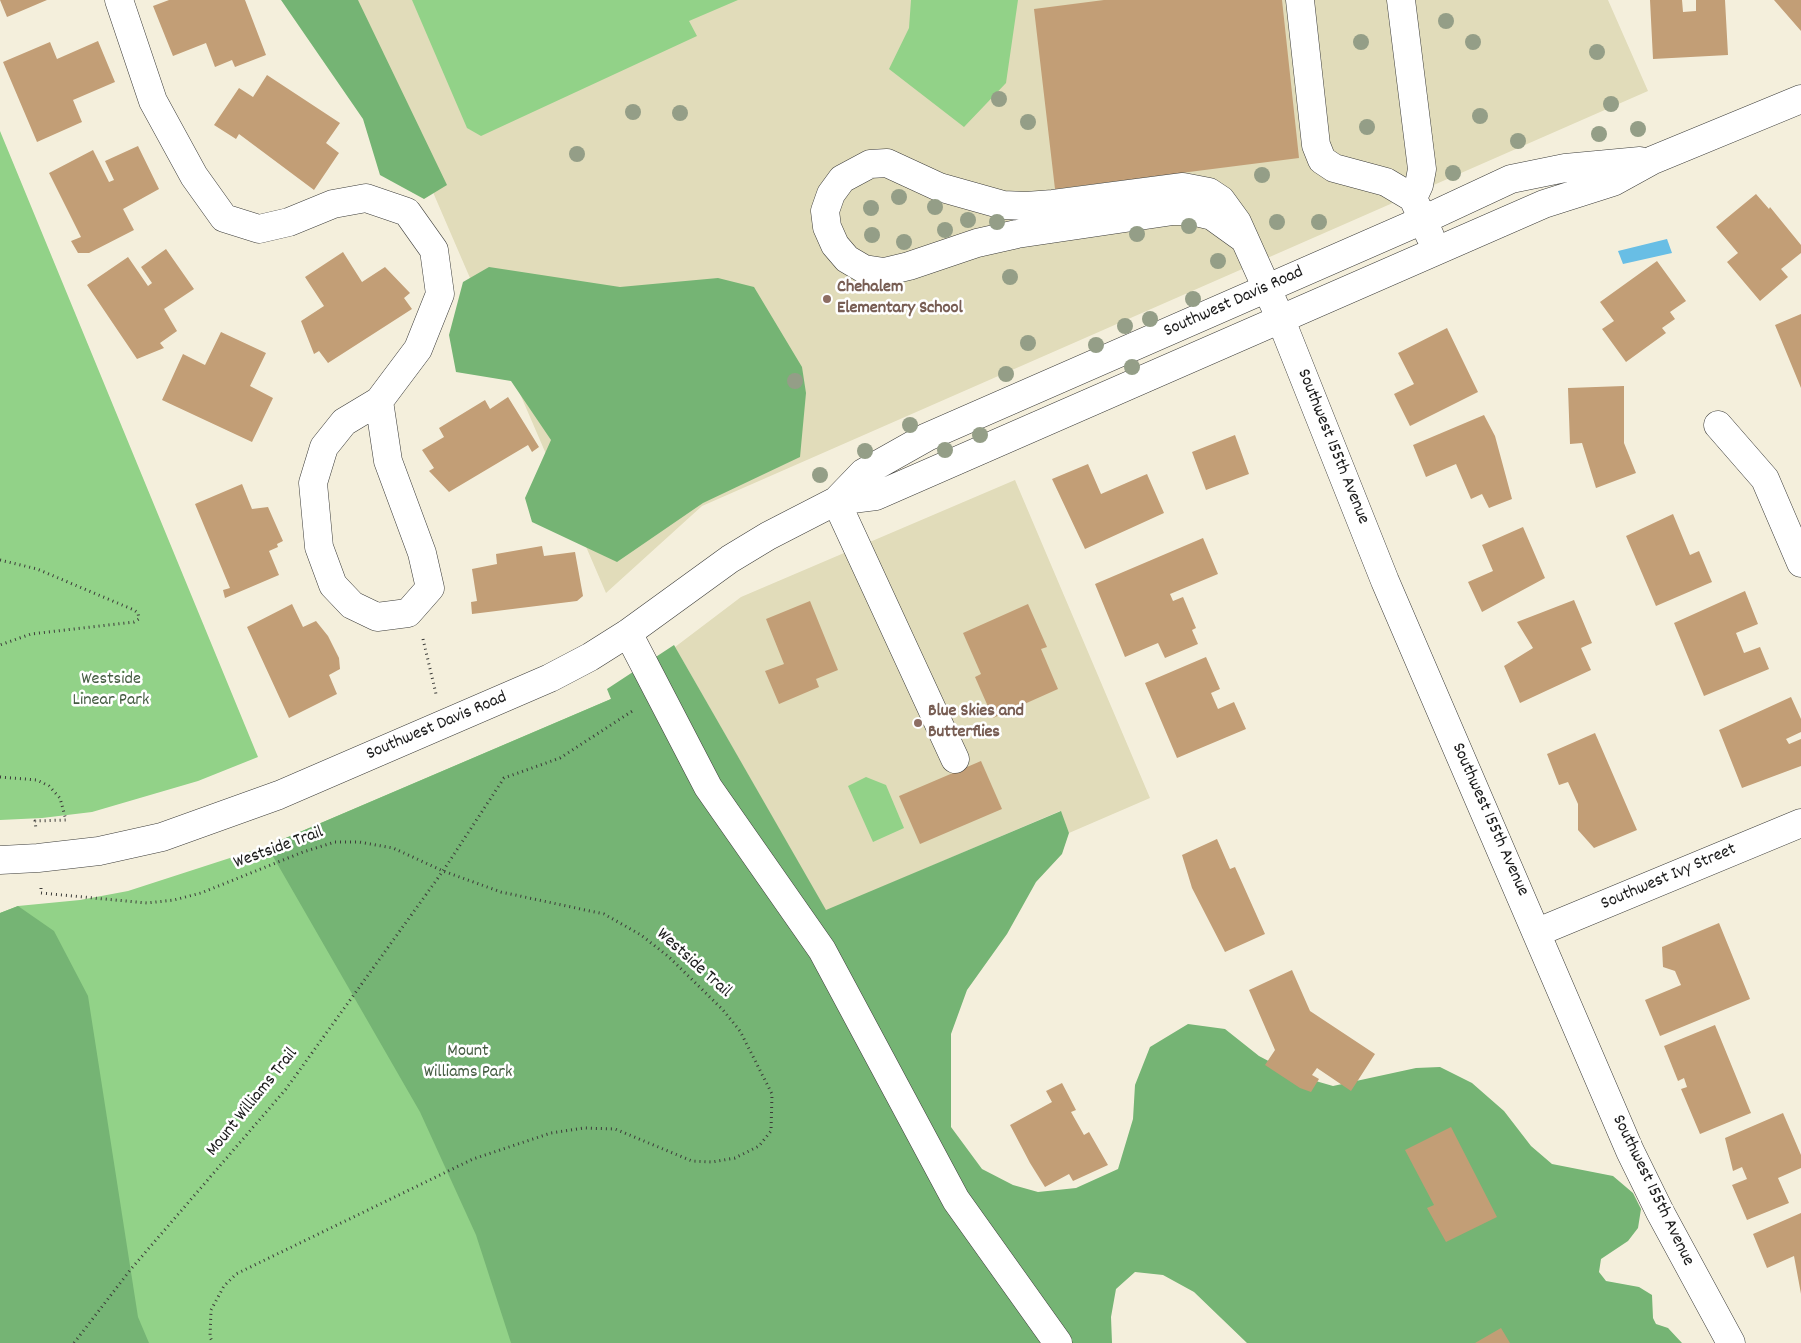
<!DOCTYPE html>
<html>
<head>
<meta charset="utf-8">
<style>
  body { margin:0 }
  canvas { display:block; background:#f4efdc }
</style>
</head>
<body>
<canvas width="1801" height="1343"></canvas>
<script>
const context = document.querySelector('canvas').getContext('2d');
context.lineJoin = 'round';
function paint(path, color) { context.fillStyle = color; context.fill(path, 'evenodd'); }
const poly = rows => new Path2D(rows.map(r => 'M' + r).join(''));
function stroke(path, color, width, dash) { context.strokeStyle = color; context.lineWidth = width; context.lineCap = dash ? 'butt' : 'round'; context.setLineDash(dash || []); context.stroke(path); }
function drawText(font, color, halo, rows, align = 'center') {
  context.font = font + ' Dekko,sans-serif'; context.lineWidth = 5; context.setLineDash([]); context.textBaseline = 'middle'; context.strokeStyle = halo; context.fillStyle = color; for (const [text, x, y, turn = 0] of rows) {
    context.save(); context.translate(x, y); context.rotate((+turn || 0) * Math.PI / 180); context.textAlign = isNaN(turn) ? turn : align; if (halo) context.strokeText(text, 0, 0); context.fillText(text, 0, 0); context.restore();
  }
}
paint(poly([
  [350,0,1608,0,1648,91,702,506,606,593],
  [1015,480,1150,798,1069,833,1060,811,826,911,675,647,741,597]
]), '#e1dcba');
paint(poly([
  [412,0,738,0,689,21,697,36,481,136,467,128],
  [911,0,1018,0,1006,83,964,127,889,69,909,28],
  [0,131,258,757,198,781,92,812,42,818,0,820],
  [611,699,898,1343,0,1343,0,913,18,906,80,900,128,891,267,846],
  [866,777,886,785,904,828,873,842,848,786]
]), '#92d288');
paint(poly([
  [281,0,358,0,447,185,424,199,380,175,363,119],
  [489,267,620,287,718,278,754,287,802,367,806,393,800,457,703,503,617,562,532,522,525,498,551,440,511,381,456,372,449,335,463,282],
  [674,645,826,910,1061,811,1069,833,1062,854,1036,882,1007,934,967,990,951,1034,951,1127,982,1169,1013,1185,1038,1192,1076,1188,1118,1169,1133,1119,1135,1085,1150,1047,1188,1024,1225,1029,1259,1056,1295,1075,1333,1086,1416,1068,1440,1067,1472,1083,1504,1111,1531,1146,1552,1164,1613,1176,1633,1193,1641,1209,1638,1228,1628,1241,1601,1259,1599,1272,1606,1281,1639,1287,1652,1295,1653,1318,1656,1324,1668,1328,1682,1343,1247,1343,1194,1292,1163,1275,1135,1272,1116,1289,1111,1317,1112,1343,511,1343,476,1235,420,1112,267,846,611,699,607,689],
  [18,906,54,931,88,996,138,1317,149,1343,0,1343,0,913]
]), '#75b474');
paint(poly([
  [1667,239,1672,253,1623,264,1618,251]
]), '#68bee5');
paint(poly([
  [0,0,47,0,7,17],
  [169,0,245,0,266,55,235,67,232,60,215,67,206,43,173,56,153,6],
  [1104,0,1282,0,1299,158,1055,189,1034,9],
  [1650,0,1682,0,1683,12,1696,11,1696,0,1725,0,1728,55,1653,59],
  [1774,0,1801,0,1801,31],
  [98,41,115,82,73,100,82,122,37,142,3,62,50,42,57,59],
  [267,75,340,123,326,143,339,153,314,190,239,134,236,139,214,125,239,88,253,97],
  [138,146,159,189,123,209,134,230,89,253,78,253,71,241,81,237,49,173,93,150,109,182,114,180,105,161],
  [1756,194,1769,209,1770,207,1801,245,1801,253,1781,269,1788,277,1760,301,1727,262,1738,253,1716,227],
  [166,249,194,289,164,309,177,331,160,343,164,348,137,359,87,285,128,257,148,286,152,283,141,267],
  [343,252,362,282,385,267,410,293,404,298,412,309,328,363,319,351,314,354,301,321,324,306,305,277],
  [1657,261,1686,301,1670,312,1675,319,1662,328,1666,333,1626,362,1602,329,1614,321,1600,302],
  [1801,314,1801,388,1775,325],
  [1447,328,1478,392,1410,426,1394,394,1414,384,1398,353],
  [221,332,266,353,250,386,273,398,252,442,162,400,183,354,205,365],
  [1624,386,1624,443,1636,473,1596,488,1582,443,1570,444,1568,388],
  [508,397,539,447,532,452,528,445,449,492,429,471,434,468,422,450,444,437,439,428,485,400,490,409],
  [1484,415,1495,436,1512,499,1489,508,1482,494,1471,499,1456,464,1426,477,1413,445],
  [1235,435,1249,474,1206,490,1192,452],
  [1088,464,1101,494,1147,474,1164,513,1085,549,1052,479],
  [242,484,252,509,268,507,283,541,277,544,278,547,269,551,279,575,225,598,223,590,230,588,195,504],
  [1673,514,1690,555,1699,551,1712,582,1656,606,1626,536],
  [1523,527,1545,578,1482,612,1468,582,1493,571,1482,545],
  [1203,538,1218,574,1170,594,1173,601,1183,597,1196,628,1192,630,1198,644,1165,658,1158,643,1125,657,1095,584],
  [542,546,544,556,575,552,583,596,577,601,472,614,471,602,477,601,472,569,497,564,496,554],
  [1745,591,1758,624,1736,633,1744,653,1760,647,1769,669,1704,696,1674,623],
  [1574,600,1592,643,1581,648,1591,670,1520,703,1504,666,1533,648,1517,622],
  [810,601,838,670,816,679,819,687,779,704,765,671,784,664,766,619],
  [292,604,303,627,316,621,328,636,339,658,340,669,329,675,337,694,289,718,247,627],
  [1028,604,1047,647,1041,649,1058,689,993,718,975,677,981,674,963,633],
  [1206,657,1220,689,1211,693,1218,709,1234,702,1246,729,1177,758,1145,683],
  [1791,697,1801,719,1801,732,1786,739,1789,744,1801,739,1801,766,1742,788,1719,730],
  [1595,733,1637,830,1594,848,1578,830,1578,804,1568,782,1559,785,1547,754],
  [981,761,1002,809,920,844,899,796],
  [1217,839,1230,869,1235,867,1265,934,1225,952,1192,888,1182,855],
  [1719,923,1750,999,1660,1036,1645,1000,1681,985,1675,971,1663,967,1662,947],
  [1292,970,1310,1011,1375,1054,1351,1091,1317,1068,1312,1075,1319,1079,1311,1092,1300,1088,1265,1065,1275,1050,1249,990],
  [1715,1025,1751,1113,1700,1134,1681,1089,1687,1087,1684,1078,1678,1081,1664,1046],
  [1062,1083,1076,1110,1071,1112,1084,1135,1089,1132,1108,1165,1073,1181,1069,1174,1045,1187,1030,1163,1010,1125,1052,1102,1046,1091],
  [1783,1113,1801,1155,1801,1168,1778,1178,1789,1203,1747,1220,1732,1185,1747,1179,1742,1167,1733,1171,1725,1138],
  [1451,1127,1497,1217,1446,1242,1427,1208,1434,1205,1405,1150],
  [1801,1213,1801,1294,1794,1256,1767,1268,1753,1234],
  [1501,1328,1510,1343,1475,1343]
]), '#c29e76');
const minor = poly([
  [119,0,153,101,194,176,224,218,259,229,289,222,333,204,366,198,407,212,434,250,440,294,418,349,379,401,344,422,324,447,313,483,319,547,333,585,352,605,377,617,408,613,430,588,422,553,388,461,379,401],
  [1300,0,1316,145,1322,160,1334,168,1386,182,1413,198,1430,236],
  [1401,0,1422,169,1419,185,1413,198],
  [1244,239,1212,216,1191,211,1173,211,1017,234,977,243,909,266,884,272,864,269,847,259,835,245,827,227,825,211,831,194,842,179,870,164,887,163,939,187,1003,205,1026,206,1053,204,1183,187,1209,192,1221,200,1237,222,1281,320,1385,581,1630,1151,1660,1212,1731,1343],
  [1718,425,1765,479,1801,563],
  [836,501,863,473,927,437,1423,220,1511,179,1565,168,1640,161],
  [836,501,955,759],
  [628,633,708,787,822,950,956,1200,1058,1343],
  [0,860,38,858,99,851,162,837,279,795,550,678,590,657,628,633,730,559,768,536,836,501,876,496,1544,204,1613,182,1653,160,1801,99],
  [1538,932,1801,823]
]);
stroke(minor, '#3c3c39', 29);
stroke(poly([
  [0,560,37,569,134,610,138,613,139,619,134,622,31,634,0,645],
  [423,639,436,694],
  [0,777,37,780,49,786,60,798,66,820,35,821,36,829],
  [41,888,41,893,147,903,174,900,201,893,303,852,335,842,359,842,393,848,443,871,501,892,604,914,641,935,669,957,723,1010,740,1031,772,1094,771,1131,759,1146,735,1158,712,1162,692,1161,615,1129,584,1128,551,1133,473,1159,236,1274,224,1286,211,1310,210,1337,213,1343],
  [74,1343,131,1269,286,1089,443,871,504,778,560,758,634,710]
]), '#3c3c39', 3, [1, 4]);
stroke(minor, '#fff', 28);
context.fillStyle = '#949e87';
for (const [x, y] of [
  [1446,21],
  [1361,42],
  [1473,42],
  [1597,52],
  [999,99],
  [1611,104],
  [633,112],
  [680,113],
  [1480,116],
  [1028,122],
  [1367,127],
  [1638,129],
  [1599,134],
  [1518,141],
  [577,154],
  [1453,173],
  [1262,175],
  [899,197],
  [935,207],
  [871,208],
  [968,220],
  [997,222],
  [1277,222],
  [1319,222],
  [1189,226],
  [945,230],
  [1137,234],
  [872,235],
  [904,242],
  [1218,261],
  [1010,277],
  [1193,299],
  [1150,319],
  [1125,326],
  [1028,343],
  [1096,345],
  [1132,367],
  [1006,374],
  [795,381],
  [910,425],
  [980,435],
  [945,450],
  [865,451],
  [820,475]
]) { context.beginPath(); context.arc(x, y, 8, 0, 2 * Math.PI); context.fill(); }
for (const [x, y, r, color] of [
  [827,299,5,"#8d6e63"],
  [918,723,5,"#8d6e63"]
]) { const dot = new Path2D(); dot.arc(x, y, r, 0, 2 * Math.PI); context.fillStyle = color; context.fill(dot); stroke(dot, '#fff', 2); }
drawText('bold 18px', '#785e54', '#fff', [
  ["Chehalem",837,289],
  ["Elementary School",837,310],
  ["Blue Skies and",928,713],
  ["Butterflies",928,734]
], 'left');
drawText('18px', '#1c1c1c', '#fff', [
  ["Southwest Davis Road",1234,303,-24],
  ["Southwest 155th Avenue",1332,447,68],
  ["Southwest Davis Road",437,727,-23],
  ["Southwest 155th Avenue",1489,820,66],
  ["Westside Trail",279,849,-20],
  ["Southwest Ivy Street",1669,878,-23],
  ["Westside Trail",693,964,42],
  ["Mount Williams Trail",253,1103,-51],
  ["Southwest 155th Avenue",1652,1191,64]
]);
drawText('18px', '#455c42', '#fff', [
  ["Westside",111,681],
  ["Linear Park",111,702],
  ["Mount",468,1053],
  ["Williams Park",468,1074]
]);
</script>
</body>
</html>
